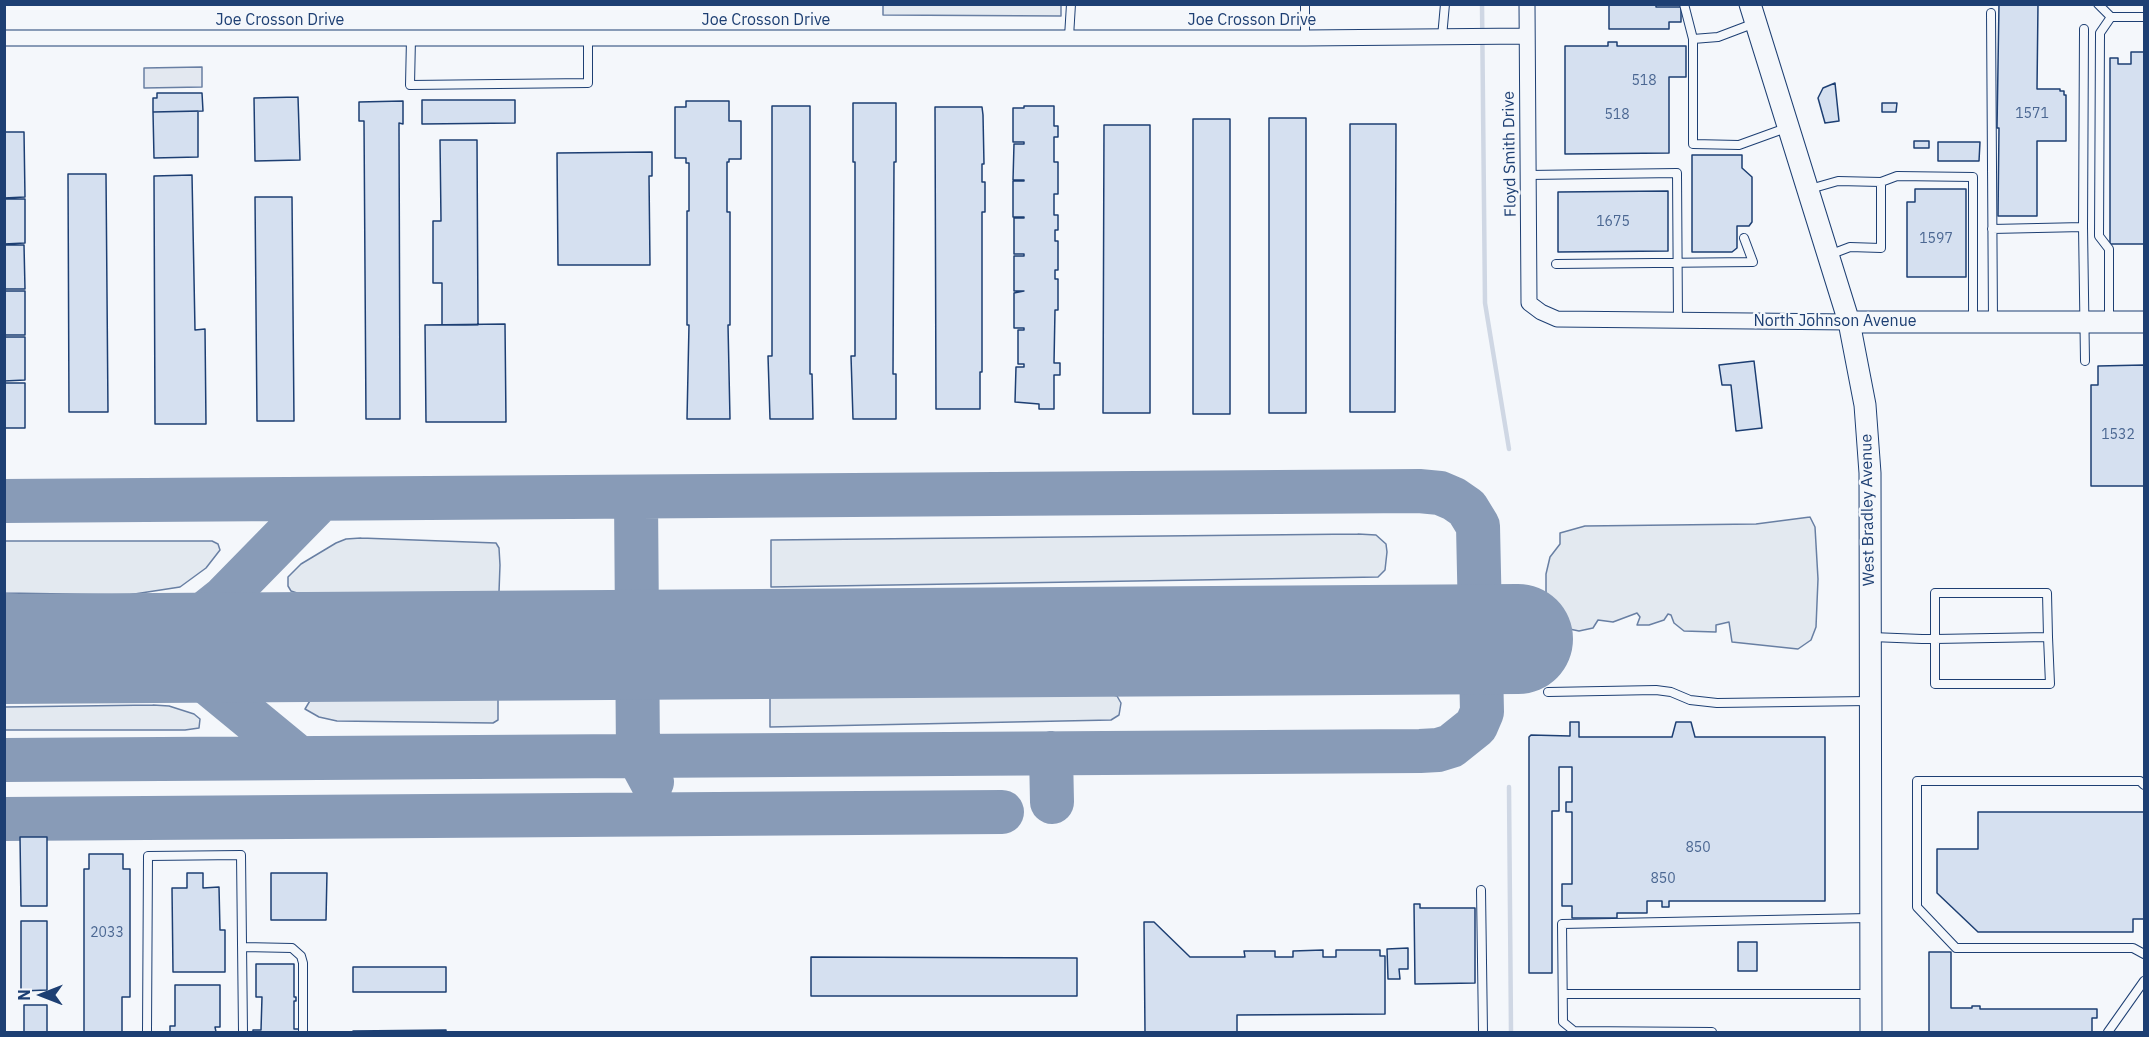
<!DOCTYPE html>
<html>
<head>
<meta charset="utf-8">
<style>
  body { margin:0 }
  #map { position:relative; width:2149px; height:1037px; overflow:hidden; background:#f4f7fb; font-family:"IBM Plex Sans",sans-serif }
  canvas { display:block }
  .frame { position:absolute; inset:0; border:6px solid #1d3f73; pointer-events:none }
  .north { position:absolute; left:12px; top:965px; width:60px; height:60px; -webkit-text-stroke:4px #f4f7fb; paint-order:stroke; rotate:270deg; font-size:16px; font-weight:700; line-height:24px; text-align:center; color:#1d3f73 }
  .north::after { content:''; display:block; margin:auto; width:21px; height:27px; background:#1d3f73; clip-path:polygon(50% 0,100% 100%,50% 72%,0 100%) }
</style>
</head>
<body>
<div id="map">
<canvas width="2149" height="1037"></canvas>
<div class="frame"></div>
<div class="north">N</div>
</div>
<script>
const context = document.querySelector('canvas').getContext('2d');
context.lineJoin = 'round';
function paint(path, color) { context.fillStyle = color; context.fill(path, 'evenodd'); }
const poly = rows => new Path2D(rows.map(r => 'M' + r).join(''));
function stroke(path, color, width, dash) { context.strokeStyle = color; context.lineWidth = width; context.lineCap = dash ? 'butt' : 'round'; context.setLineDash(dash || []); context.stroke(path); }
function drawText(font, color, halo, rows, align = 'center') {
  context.font = font + ' "IBM Plex Sans",sans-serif'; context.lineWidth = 4.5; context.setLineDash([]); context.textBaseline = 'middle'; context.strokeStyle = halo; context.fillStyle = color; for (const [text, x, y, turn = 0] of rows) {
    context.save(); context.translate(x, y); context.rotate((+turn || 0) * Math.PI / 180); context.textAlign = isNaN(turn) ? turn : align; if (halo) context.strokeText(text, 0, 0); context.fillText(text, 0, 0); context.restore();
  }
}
const green = poly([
  [883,5,883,4,1061,5,1061,16,883,15,883,5],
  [1810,517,1815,527,1818,579,1816,627,1811,640,1798,649,1732,642,1729,622,1716,625,1716,632,1684,631,1674,623,1671,615,1668,614,1664,620,1649,625,1637,625,1640,617,1637,613,1613,622,1598,620,1593,628,1579,631,1555,626,1546,627,1546,574,1550,557,1560,544,1560,533,1585,526,1756,524,1810,517],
  [1358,534,1376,535,1386,544,1387,552,1385,570,1378,577,771,587,771,540,1358,534],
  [361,538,496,543,499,548,500,565,499,592,484,595,297,593,291,591,288,586,288,577,301,564,336,543,346,539,361,538],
  [5,541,212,541,218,544,220,550,206,568,180,587,128,595,5,593,5,541],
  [1102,692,1117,696,1121,703,1119,715,1111,720,770,727,770,693,1102,692],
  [495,698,498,699,498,720,493,723,337,721,319,717,305,709,311,699,495,698],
  [153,705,169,706,194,714,200,719,199,728,185,730,5,730,5,707,153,705]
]);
paint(green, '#e3e9f0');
stroke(green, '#687fa3', 1.5);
const parking = poly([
  [202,67,202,87,144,88,144,68,202,67]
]);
paint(parking, '#e3e8f0');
stroke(parking, '#687fa3', 1.5);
stroke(poly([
  [1482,4,1485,303,1509,449],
  [1509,787,1511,1032]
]), '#cfd7e4', 4.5);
stroke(poly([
  [636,497,638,756,652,782],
  [4,501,1419,491,1440,493,1454,499,1467,508,1478,526,1482,712,1476,726,1451,746,1438,750,1420,751,4,760],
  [133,648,185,629,224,598,321,499],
  [133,648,155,653,192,670,299,758],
  [1051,753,1052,802],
  [4,819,1002,812]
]), '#889bb7', 44);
stroke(poly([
  [4,649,1518,639]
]), '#889bb7', 110);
const building = poly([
  [1609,4,1656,4,1656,7,1681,7,1681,22,1669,22,1669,29,1609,29,1609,4],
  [1999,4,2038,4,2037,89,2060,89,2060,91,2064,91,2064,95,2066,95,2066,141,2037,141,2037,216,1998,216,1999,128,1997,128,1999,4],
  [1608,42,1617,42,1617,46,1686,46,1686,77,1669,77,1669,153,1565,154,1565,46,1608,46,1608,42],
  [2131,52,2144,52,2144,251,2144,244,2110,244,2110,58,2118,58,2118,64,2131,64,2131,52],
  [1835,83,1839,121,1825,123,1818,98,1823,88,1835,83],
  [157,93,202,93,203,111,153,112,153,98,157,98,157,93],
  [298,97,300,160,255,161,254,98,298,97],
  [422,100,515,100,515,123,422,124,422,100],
  [403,101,403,124,399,123,400,419,366,419,364,121,359,121,359,102,403,101],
  [686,101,729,101,729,121,741,121,741,159,729,159,729,162,727,162,727,212,730,212,730,325,728,325,730,419,687,419,689,325,687,325,687,211,689,211,689,163,686,163,686,158,675,158,675,107,686,107,686,101],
  [853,103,896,103,896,162,894,162,893,374,896,374,896,419,853,419,851,356,855,356,855,162,853,162,853,103],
  [1882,103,1897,103,1896,112,1882,112,1882,103],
  [772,106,810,106,810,374,812,374,813,419,770,419,768,356,772,356,772,106],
  [1024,106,1054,106,1054,126,1058,126,1058,137,1054,137,1054,162,1058,162,1058,194,1054,194,1054,215,1058,215,1058,230,1055,230,1055,241,1058,241,1058,270,1055,270,1055,279,1058,279,1058,310,1055,310,1054,363,1060,363,1060,375,1054,375,1054,409,1039,409,1039,404,1015,402,1016,367,1024,367,1024,364,1018,364,1018,330,1024,330,1024,328,1014,328,1014,293,1024,291,1014,291,1014,256,1024,256,1024,254,1014,254,1014,218,1024,218,1024,217,1013,217,1013,181,1024,181,1024,180,1013,180,1014,144,1024,144,1024,142,1013,142,1013,108,1024,108,1024,106],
  [935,107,982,107,983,115,984,164,982,164,982,182,985,182,985,212,982,212,982,372,980,372,980,409,936,409,935,107],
  [198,111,198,157,154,158,153,112,198,111],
  [1269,118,1306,118,1306,413,1269,413,1269,118],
  [1193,119,1230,119,1230,414,1193,414,1193,119],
  [1350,124,1396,124,1395,412,1350,412,1350,124],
  [1104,125,1150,125,1150,413,1103,413,1104,125],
  [4,132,24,132,25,197,4,198,4,132],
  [440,140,477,140,478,325,442,325,442,283,433,283,433,221,441,221,440,140],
  [1914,141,1929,141,1929,148,1914,148,1914,141],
  [1938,142,1980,142,1979,161,1938,161,1938,142],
  [652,152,652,176,649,176,650,265,558,265,557,153,652,152],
  [1692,155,1742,155,1742,168,1752,177,1752,222,1749,226,1737,226,1737,248,1732,252,1692,252,1692,155],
  [68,174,106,174,108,412,69,412,68,174],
  [192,175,195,330,205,329,206,424,155,424,154,176,192,175],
  [1915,189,1966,189,1966,277,1907,277,1907,202,1915,202,1915,189],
  [1668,191,1668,251,1558,252,1558,192,1668,191],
  [255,197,292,197,294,421,257,421,255,197],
  [4,199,25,199,25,243,4,244,4,199],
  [4,245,24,245,25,289,4,289,4,245],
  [4,291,25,291,25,335,4,335,4,291],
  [505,324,506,422,426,422,425,325,505,324],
  [4,337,25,337,25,380,4,381,4,337],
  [1754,361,1762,428,1736,431,1731,385,1722,385,1719,365,1754,361],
  [2144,365,2144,486,2091,486,2091,385,2098,385,2098,366,2144,365],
  [4,383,25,383,25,428,4,428,4,383],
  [1570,722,1579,722,1579,737,1672,737,1676,722,1691,722,1695,737,1825,737,1825,901,1669,901,1669,907,1662,907,1662,901,1647,901,1647,913,1617,913,1617,918,1572,918,1572,906,1562,906,1562,884,1572,884,1572,812,1566,812,1566,802,1572,802,1572,767,1559,767,1559,811,1552,811,1552,973,1529,973,1529,737,1531,735,1570,736,1570,722],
  [1978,812,2144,812,2144,919,2133,919,2133,932,1978,932,1937,893,1937,849,1978,849,1978,812],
  [20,837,47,837,47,906,21,906,20,837],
  [89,854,123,854,123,869,130,869,130,997,122,997,122,1032,84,1032,84,869,89,869,89,854],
  [187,873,203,873,203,888,219,887,220,930,225,930,225,972,173,972,172,888,187,888,187,873],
  [271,873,327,873,326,920,271,920,271,873],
  [1414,904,1420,904,1420,908,1475,908,1475,983,1415,984,1414,904],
  [21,921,47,921,47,990,21,991,21,921],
  [1144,922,1154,922,1190,957,1245,957,1244,951,1275,951,1275,957,1293,957,1293,951,1323,950,1323,957,1336,957,1336,950,1380,950,1380,956,1385,956,1385,1014,1237,1015,1237,1032,1145,1032,1144,922],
  [1738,942,1757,942,1757,971,1738,971,1738,942],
  [1408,948,1408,969,1399,969,1400,979,1388,979,1387,949,1408,948],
  [1929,952,1951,952,1951,1008,1972,1008,1972,1006,1980,1006,1980,1009,2097,1009,2097,1018,2092,1018,2092,1032,1929,1032,1929,952],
  [811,957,1077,958,1077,996,811,996,811,957],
  [256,964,294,964,294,997,296,997,296,1001,294,1001,294,1029,299,1029,299,1032,253,1032,253,1030,261,1030,262,997,256,997,256,964],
  [353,967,446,967,446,992,353,992,353,967],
  [175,985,220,985,220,1027,215,1027,216,1032,170,1032,170,1026,175,1026,175,985],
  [24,1005,47,1005,47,1032,24,1032,24,1005],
  [446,1030,446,1032,353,1032,353,1031,446,1030]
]);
paint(building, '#d5e0f0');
stroke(building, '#1d3f73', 1.5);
const service = poly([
  [1684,4,1693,39],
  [2098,4,2111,17],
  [1991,13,1993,320],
  [1755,23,1718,37,1693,39,1693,144,1739,145,1786,128],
  [1069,37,1071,4],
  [1442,37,1445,4],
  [411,38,410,85,588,83,588,38],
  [1305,38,1305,4],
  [1528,175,1677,173,1678,320],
  [1881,182,1897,176,1973,177,1973,320],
  [1810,189,1838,181,1881,182,1881,248,1850,247,1829,255],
  [2083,227,2084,29],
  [1992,229,2083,227,2085,361],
  [1556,264,1753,262,1744,238],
  [2109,320,2109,249,2099,236,2100,33,2111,17,2144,17],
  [1872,637,1922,639,1935,639,2048,637,2047,593,1935,593,1935,684,2050,684,2048,637],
  [1548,692,1656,690,1671,692,1690,700,1717,703,1869,701],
  [2144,785,2140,781,1917,781,1917,907,1956,948,2133,948,2144,954],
  [1481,890,1483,1032],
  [243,947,292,948,301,956,303,963,303,1032],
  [1563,994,1869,994],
  [147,1032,148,856,241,855,243,1032],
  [1712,1032,1574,1031,1563,1022,1562,924,1869,918],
  [2108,1032,2144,981]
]);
const minor = poly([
  [1527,4,1529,303,1541,312,1557,319,1849,322],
  [4,38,1305,38,1527,36]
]);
const secondary = poly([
  [1750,4,1849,322,1865,405,1870,473,1871,1032],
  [1849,322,2144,322]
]);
stroke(service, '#1d3f73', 10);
stroke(minor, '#1d3f73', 17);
stroke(secondary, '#1d3f73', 23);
stroke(service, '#f4f7fb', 8);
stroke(minor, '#f4f7fb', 15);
stroke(secondary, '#f4f7fb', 21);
drawText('14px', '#4b6792', null, [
  ["518",1644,81],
  ["1571",2032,114],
  ["518",1617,115],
  ["1675",1613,222],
  ["1597",1936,239],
  ["1532",2118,435],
  ["850",1698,848],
  ["850",1663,879],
  ["2033",107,933]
]);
drawText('16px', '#1d3f73', '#f4f7fb', [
  ["Joe Crosson Drive",280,20],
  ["Joe Crosson Drive",766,20],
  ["Joe Crosson Drive",1252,20],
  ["Floyd Smith Drive",1510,154,-91],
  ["North Johnson Avenue",1835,321],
  ["West Bradley Avenue",1868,510,-91]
]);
</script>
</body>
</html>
